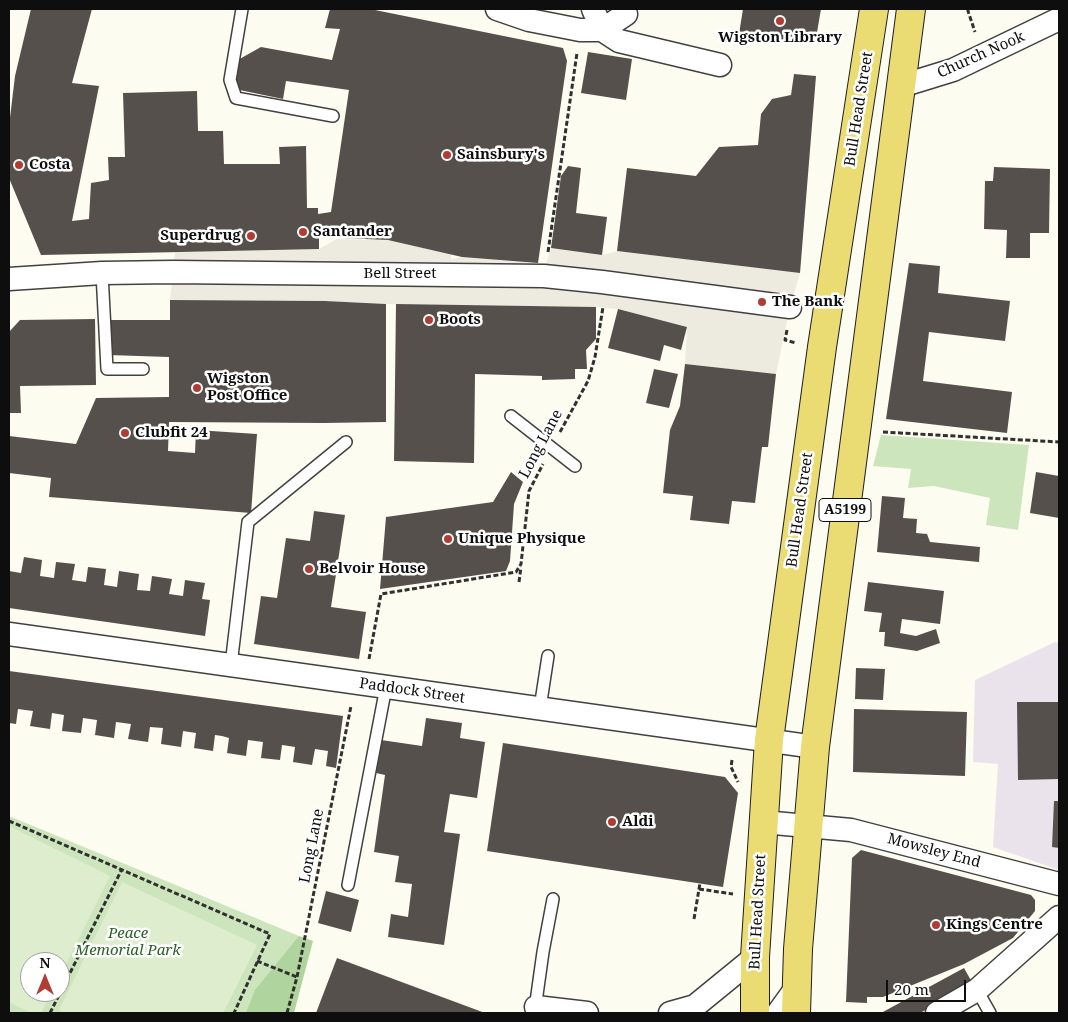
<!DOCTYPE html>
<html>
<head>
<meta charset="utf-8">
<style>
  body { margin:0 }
  #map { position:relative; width:1068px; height:1022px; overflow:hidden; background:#fdfcf0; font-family:"Noto Serif",serif }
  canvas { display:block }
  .frame { position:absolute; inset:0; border:10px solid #0e0e0e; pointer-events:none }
  .north { position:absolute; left:20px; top:952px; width:50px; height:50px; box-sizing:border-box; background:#fff; border:1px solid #9f9f9f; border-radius:50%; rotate:0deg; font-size:14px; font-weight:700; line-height:20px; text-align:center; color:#0e0e0e }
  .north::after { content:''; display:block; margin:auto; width:18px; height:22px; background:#b03c33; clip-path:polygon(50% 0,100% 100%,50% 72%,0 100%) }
  .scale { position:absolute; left:886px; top:980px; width:80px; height:22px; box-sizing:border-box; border:2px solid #0e0e0e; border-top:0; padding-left:6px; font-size:15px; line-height:18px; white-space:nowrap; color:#0e0e0e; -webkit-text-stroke:4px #fff; paint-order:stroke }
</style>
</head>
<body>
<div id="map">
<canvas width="1068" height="1022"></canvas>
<div class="frame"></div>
<div class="north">N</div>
<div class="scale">20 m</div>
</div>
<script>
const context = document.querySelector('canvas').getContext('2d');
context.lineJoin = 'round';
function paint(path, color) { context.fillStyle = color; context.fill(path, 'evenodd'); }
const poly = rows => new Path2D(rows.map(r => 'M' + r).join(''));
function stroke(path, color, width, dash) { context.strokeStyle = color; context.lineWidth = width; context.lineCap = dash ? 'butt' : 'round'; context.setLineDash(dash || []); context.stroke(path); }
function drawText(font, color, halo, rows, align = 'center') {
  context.font = font + ' "Noto Serif",serif'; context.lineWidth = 5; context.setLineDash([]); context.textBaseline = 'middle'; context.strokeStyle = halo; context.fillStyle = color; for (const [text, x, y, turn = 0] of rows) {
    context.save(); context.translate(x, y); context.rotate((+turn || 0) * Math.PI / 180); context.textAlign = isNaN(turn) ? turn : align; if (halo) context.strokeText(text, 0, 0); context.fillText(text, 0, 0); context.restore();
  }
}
paint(poly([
  [1055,642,1059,643,1059,870,993,847,998,764,973,762,975,680]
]), '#ebe3eb');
paint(poly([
  [881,435,1029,445,1018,530,986,525,990,498,934,486,908,488,911,469,873,466],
  [9,816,299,936,275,1013,9,1013],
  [30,962,60,962,60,992,30,992]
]), '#cde5bc');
paint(poly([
  [299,936,313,941,294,1013,246,1013,255,990]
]), '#b0d49d');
paint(poly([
  [9,826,110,876,60,976,60,962,30,962,30,992,52,992,41,1013,31,1013,9,1002],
  [122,882,257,945,223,1013,65,1013,59,1010]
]), '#deedcd');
paint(poly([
  [337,239,451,242,451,259,462,257,546,264,551,248,602,255,617,251,800,273,790,307,776,374,685,364,687,327,618,309,596,307,386,304,325,301,170,300,175,252,319,249]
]), '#edebdf');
paint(poly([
  [31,9,92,9,72,83,99,86,72,221,89,219,91,183,109,180,108,157,125,157,123,93,197,91,198,131,223,131,224,164,280,164,279,147,306,146,307,208,318,208,318,214,331,212,349,90,286,81,283,99,230,88,236,61,261,47,332,60,340,29,325,28,330,9,370,9,563,48,567,61,538,263,462,257,388,240,319,237,319,249,41,255,9,178,9,126,15,76],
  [743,9,821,9,815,44,739,34],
  [588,52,632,59,626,100,581,93],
  [794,74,816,76,800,273,617,251,627,168,696,176,719,147,758,145,761,114,772,99,791,95],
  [568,166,581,168,576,213,607,217,602,255,551,248,561,176],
  [994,167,1050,169,1049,233,1030,233,1030,258,1006,258,1007,230,984,229,985,181,993,181],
  [909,263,940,266,938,293,1010,301,1005,341,929,332,923,381,1012,392,1007,433,886,419],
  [170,300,325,301,386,304,386,422,324,423,169,422,168,451,195,453,196,430,257,434,251,513,49,497,51,478,9,473,9,436,76,444,96,398,169,397,169,357,109,355,108,320,170,320],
  [396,304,596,307,596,339,586,350,587,369,575,369,575,379,542,380,542,376,475,374,474,463,394,461],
  [618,309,687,327,681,350,664,345,660,361,608,348],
  [95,319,96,385,20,386,21,413,9,413,9,332,20,320],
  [685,364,776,374,768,447,762,447,755,503,732,501,729,524,690,520,693,496,663,493,670,430,680,406],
  [654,369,678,374,669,408,646,403],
  [511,472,523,482,514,504,510,561,506,571,380,589,386,517,493,502],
  [1036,472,1059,476,1059,518,1030,513],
  [882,496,905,498,903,518,917,519,916,533,927,534,930,542,980,547,979,562,877,552],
  [314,511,345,515,331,607,366,612,359,659,254,644,261,596,277,598,286,538,310,541],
  [24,557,42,560,40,576,54,578,56,562,75,564,72,580,86,582,88,567,106,569,104,585,111,586,117,587,119,571,139,574,137,590,150,591,152,576,172,579,169,594,183,596,185,580,205,583,202,599,210,600,205,636,9,608,9,571,21,573],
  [868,582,944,591,940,624,902,619,900,633,916,636,936,629,940,643,917,651,884,646,885,632,879,632,882,613,864,611],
  [856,668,885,669,883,700,855,699],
  [9,671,343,716,336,768,326,766,328,751,315,749,312,765,293,762,295,747,289,746,282,745,280,760,261,758,263,742,248,740,246,756,227,753,229,738,222,736,215,735,213,751,194,748,196,733,183,731,181,747,161,744,163,728,150,727,148,742,128,739,131,724,116,722,114,738,95,735,97,720,83,718,81,733,62,731,64,715,52,713,50,729,30,726,33,711,18,709,16,724,9,723],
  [1017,702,1059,702,1059,779,1018,780],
  [854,709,967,712,965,776,853,772],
  [426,718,462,723,460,738,485,742,477,798,450,794,444,832,460,834,444,945,388,937,391,914,408,917,412,884,395,882,399,856,374,852,385,775,376,773,381,740,422,746],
  [503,743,725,777,738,793,723,887,487,851],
  [1054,801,1059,801,1059,848,1052,847],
  [861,850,1031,895,1035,900,1035,911,1013,938,964,964,883,997,867,997,867,1003,846,1002,852,858],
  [326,891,359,900,351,932,318,923],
  [337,958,485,1013,316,1013],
  [964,968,973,984,920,1013,881,1013]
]), '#55504b');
const lane = poly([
  [242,9,230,80,236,98,333,116],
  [102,273,107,369,143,369],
  [511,416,575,466],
  [231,665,248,522,346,442],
  [540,708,548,656],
  [348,885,386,687],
  [977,990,990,1013],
  [535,1009,543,952,553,899]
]);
const street = poly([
  [497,9,529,20,580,30,602,30,626,14],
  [593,9,602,30,619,41,720,65],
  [901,86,953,70,1059,19],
  [9,279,102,273,173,272,544,276,602,282,790,307],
  [9,634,815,747],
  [763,822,851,830,1059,884],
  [536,1007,587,1013],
  [670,1013,695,1006,755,957],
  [778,1013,796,988],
  [937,1013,977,990,1059,917]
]);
const primary = poly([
  [755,1013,755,957,769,740,822,347,874,9],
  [796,1013,798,949,815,747,911,9]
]);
stroke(lane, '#414141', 14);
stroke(street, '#414141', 25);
stroke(primary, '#1f1f1f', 30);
stroke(poly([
  [968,9,968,11,975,32],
  [548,252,577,53],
  [787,330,785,340,796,343],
  [560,432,588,381,595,357,603,307],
  [883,432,1059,442],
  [519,582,521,567],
  [369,659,381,594,516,572,521,564,529,491,543,464],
  [732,760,731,767,738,782],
  [9,821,270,934,234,1013],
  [699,889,733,894],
  [694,919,700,883],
  [257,961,297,977],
  [50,1013,122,869],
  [287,1013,297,977,351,706]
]), '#303030', 3, [5, 2.5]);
stroke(lane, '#fff', 11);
stroke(street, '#fff', 22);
stroke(primary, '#ebdb73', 28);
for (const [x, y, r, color] of [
  [780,21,5,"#b03c33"],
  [447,155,5,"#b03c33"],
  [19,165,5,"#b03c33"],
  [303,232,5,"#b03c33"],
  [251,236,5,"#b03c33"],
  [762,302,5,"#b03c33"],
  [429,320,5,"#b03c33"],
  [197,388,5,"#b03c33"],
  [125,433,5,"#b03c33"],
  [448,539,5,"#b03c33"],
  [309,569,5,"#b03c33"],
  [612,822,5,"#b03c33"],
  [936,925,5,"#b03c33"]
]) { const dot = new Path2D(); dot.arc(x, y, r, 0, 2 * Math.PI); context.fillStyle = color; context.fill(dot); stroke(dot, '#fff', 2); }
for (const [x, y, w] of [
  [845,510,52]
]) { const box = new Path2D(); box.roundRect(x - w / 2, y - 11.5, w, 23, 4); context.fillStyle = '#fff'; context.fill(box); stroke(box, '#0e0e0e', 1); }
drawText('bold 14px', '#0e0e0e', null, [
  ["A5199",845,510]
]);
drawText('bold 15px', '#0e0e0e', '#fff', [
  ["Wigston Library",780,38,"center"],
  ["Sainsbury's",457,155],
  ["Costa",29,165],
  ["Santander",313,232],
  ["Superdrug",241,236,"right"],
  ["The Bank",772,302],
  ["Boots",439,320],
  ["Wigston",207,379],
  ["Post Office",207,396],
  ["Clubfit 24",135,433],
  ["Unique Physique",458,539],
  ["Belvoir House",319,569],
  ["Aldi",622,822],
  ["Kings Centre",946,925]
], 'left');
drawText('15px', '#0e0e0e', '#fff', [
  ["Church Nook",981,55,-24],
  ["Bull Head Street",859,109,-81],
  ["Bell Street",400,274],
  ["Long Lane",541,444,-62],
  ["Bull Head Street",800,510,-82],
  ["Paddock Street",412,691,8],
  ["Long Lane",312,846,-79],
  ["Mowsley End",934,851,15],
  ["Bull Head Street",758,912,-87]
]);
drawText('italic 15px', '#2a5f24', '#fff', [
  ["Peace",128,934],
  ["Memorial Park",128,951]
]);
</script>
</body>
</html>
